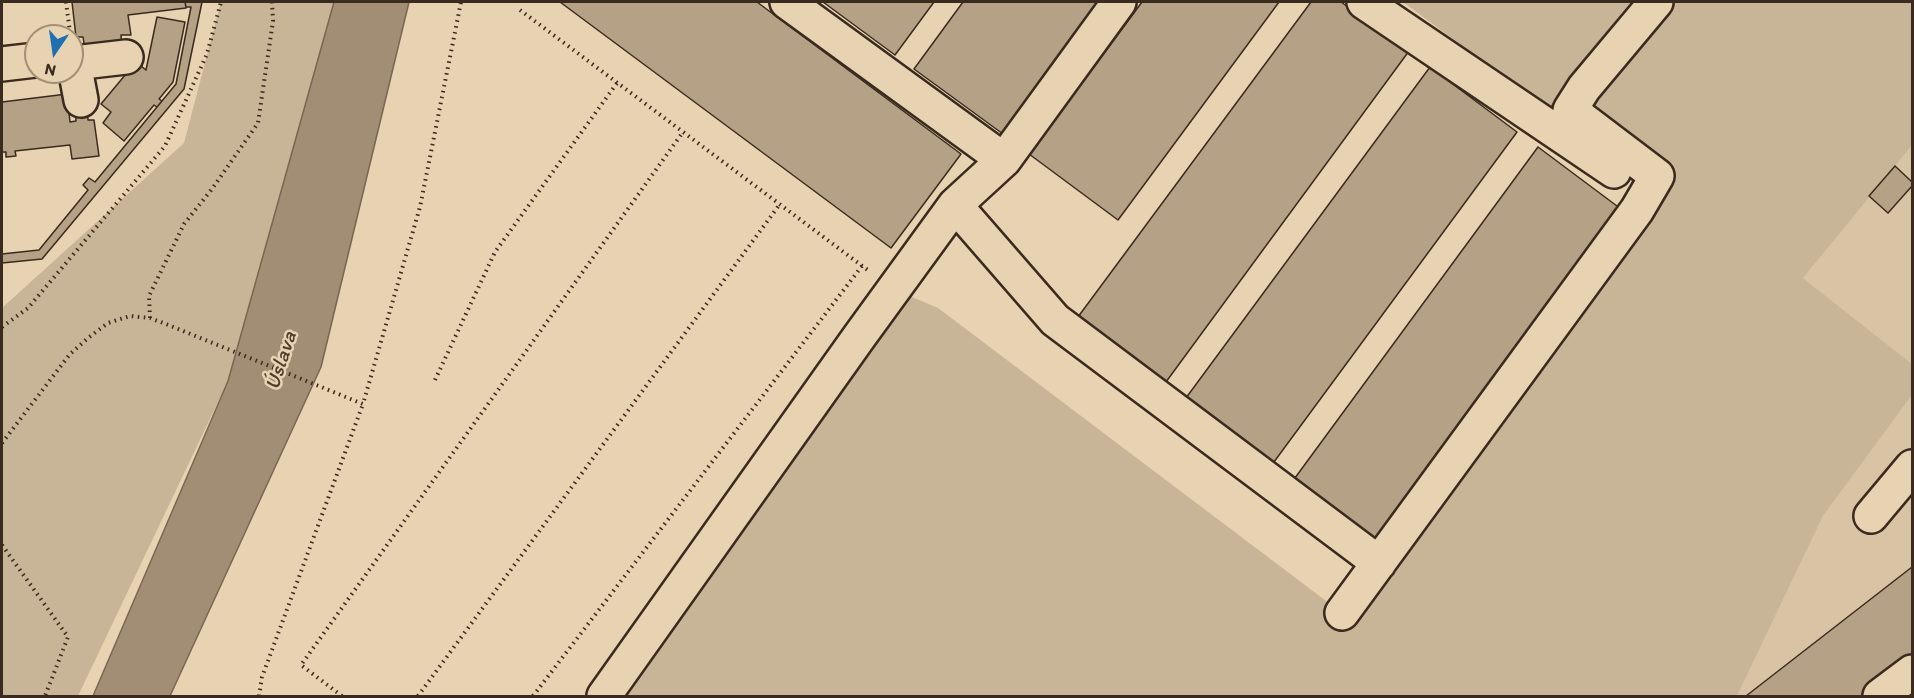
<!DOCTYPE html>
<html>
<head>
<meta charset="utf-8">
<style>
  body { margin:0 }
  #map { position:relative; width:1914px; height:698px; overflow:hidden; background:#e7d2b1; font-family:Itim,sans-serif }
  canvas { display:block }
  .frame { position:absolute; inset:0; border:3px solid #3b2a1e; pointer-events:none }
  .north { position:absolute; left:24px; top:24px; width:60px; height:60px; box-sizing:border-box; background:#e7d2b1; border:2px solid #a28f76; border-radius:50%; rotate:193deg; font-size:16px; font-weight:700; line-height:24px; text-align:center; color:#3b2a1e }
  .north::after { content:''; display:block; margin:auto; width:21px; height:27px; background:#1f6fb2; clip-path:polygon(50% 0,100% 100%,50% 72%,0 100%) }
</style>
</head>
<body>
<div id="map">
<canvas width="1914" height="698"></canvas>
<div class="frame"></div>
<div class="north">N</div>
</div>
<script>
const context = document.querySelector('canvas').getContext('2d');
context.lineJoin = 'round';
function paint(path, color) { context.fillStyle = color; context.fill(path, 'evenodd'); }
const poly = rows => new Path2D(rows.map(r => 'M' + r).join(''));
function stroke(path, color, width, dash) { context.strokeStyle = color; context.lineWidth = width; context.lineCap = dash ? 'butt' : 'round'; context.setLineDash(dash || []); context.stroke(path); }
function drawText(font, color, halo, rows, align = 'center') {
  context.font = font + ' Itim,sans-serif'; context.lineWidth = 5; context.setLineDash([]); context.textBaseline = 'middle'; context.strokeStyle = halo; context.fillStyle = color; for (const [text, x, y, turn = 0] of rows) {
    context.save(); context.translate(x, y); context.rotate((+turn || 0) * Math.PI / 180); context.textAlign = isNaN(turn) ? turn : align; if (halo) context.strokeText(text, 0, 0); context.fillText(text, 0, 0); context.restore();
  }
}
paint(poly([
  [1912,145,1912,364,1803,278,1869,196],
  [1912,395,1912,696,1737,696,1823,516]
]), '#d8c3a4');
paint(poly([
  [221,2,334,2,228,381,78,696,2,696,2,308,184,143],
  [1403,2,1912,2,1912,145,1803,278,1912,364,1912,395,1823,516,1737,696,604,696,893,289,938,308,1342,613,1649,184]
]), '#c8b497');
const water = poly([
  [334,2,409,2,321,367,170,696,93,696,228,381,334,2]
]);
paint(water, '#a18e75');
stroke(water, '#786652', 1.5);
const building = poly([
  [72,2,185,2,186,8,128,15,131,35,121,35,122,47,85,50,83,37,76,37,72,2],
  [185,2,202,2,184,89,42,259,2,263,2,254,39,250,88,190,83,185,89,178,95,182,176,84,191,7,186,7,185,2],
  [560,2,757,2,961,154,891,248,560,2],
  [823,2,934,2,895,55,823,2],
  [963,2,1100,2,1003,134,914,69,963,2],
  [1142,2,1279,2,1118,220,1029,154,1142,2],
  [1311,2,1341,2,1409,51,1163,386,1075,321,1311,2],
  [157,17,185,22,173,82,159,99,162,101,157,107,154,105,124,141,103,123,111,112,101,104,136,62,146,70,157,17],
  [1430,67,1517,132,1271,466,1183,402,1430,67],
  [67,94,70,122,76,121,75,107,87,106,88,120,94,120,99,156,72,159,70,145,15,151,16,156,6,157,6,152,2,152,2,102,67,94],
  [1538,147,1625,212,1379,546,1292,482,1538,147],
  [1895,166,1912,182,1912,186,1888,213,1869,196,1895,166],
  [1912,567,1912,658,1863,696,1746,696,1912,567]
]);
paint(building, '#b4a186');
stroke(building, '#3b2a1e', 1.5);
const minor = poly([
  [787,2,1004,160],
  [1364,2,1614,171],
  [72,63,74,63,81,100],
  [74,63,126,57],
  [2,64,36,60],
  [955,205,1055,320,1379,563],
  [1871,516,1912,467],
  [1342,613,1637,210,1657,176,1570,110,1584,88,1656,2],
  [604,696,859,337,955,205,1004,160,1119,2],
  [1880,696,1912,672]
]);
stroke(minor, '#3b2a1e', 38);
stroke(poly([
  [66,2,70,32],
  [520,10,869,271],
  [150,318,149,296,184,224,212,189,258,123,273,21,272,2],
  [2,327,28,308,165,146,207,54,221,2],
  [435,380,495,252,617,83],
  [2,443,70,354,88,338,108,323,130,316,150,318,166,324,363,404,420,207,461,2],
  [2,545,68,637,45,696],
  [259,696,262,677,363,404],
  [342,696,301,665,683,132],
  [418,696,780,204],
  [533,696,862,266]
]), '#3b2a1e', 4, [1.5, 4.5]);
stroke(minor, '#e7d2b1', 33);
drawText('italic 21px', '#4f3e2f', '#e7d2b1', [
  ["Úslava",282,361,-72]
]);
</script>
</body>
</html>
